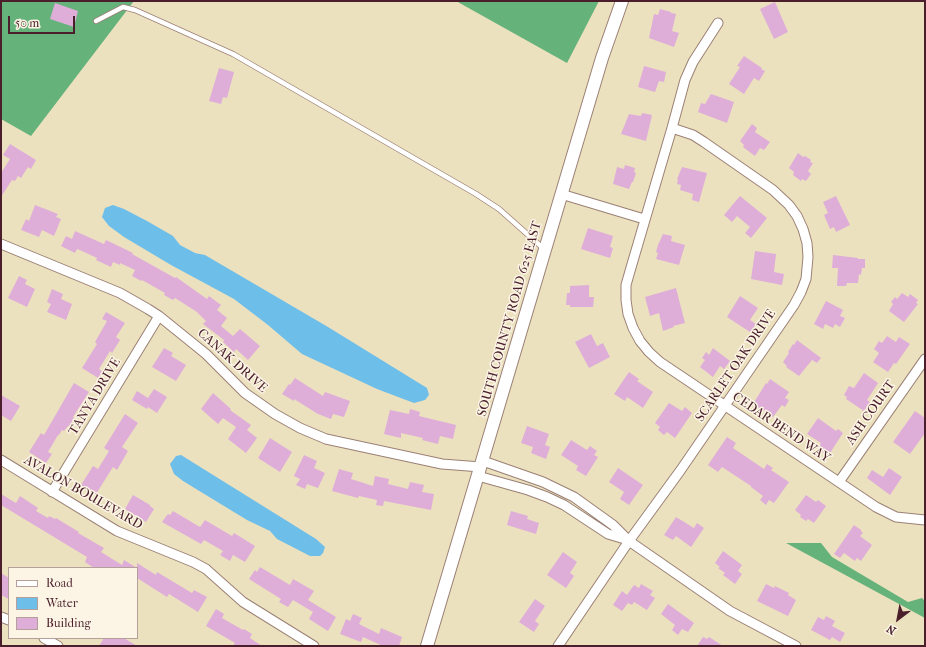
<!DOCTYPE html>
<html>
<head>
<meta charset="utf-8">
<style>
  body { margin:0 }
  #map { position:relative; width:926px; height:647px; overflow:hidden; background:#ece1bf; font-family:"IM FELL French Canon",serif }
  canvas { display:block }
  .frame { position:absolute; inset:0; border:2px solid #4a1f2b; pointer-events:none }
  .legend { position:absolute; left:8px; top:567px; width:130px; height:72px; box-sizing:border-box; background:#fcf5e5; border:1px solid #b59f9b; margin:0; padding:5px 7px; list-style:none; font-size:12px; color:#4a1f2b }
  .legend li { display:flex; align-items:center; gap:8px; height:20px }
  .legend b { width:20px; border:1px solid #b59f9b }
  .north { position:absolute; left:878px; top:599px; width:40px; height:40px; -webkit-text-stroke:3px #fcf5e5; paint-order:stroke; rotate:212deg; font-size:11px; font-weight:700; line-height:16px; text-align:center; color:#4a1f2b }
  .north::after { content:''; display:block; margin:auto; width:14px; height:18px; background:#4a1f2b; clip-path:polygon(50% 0,100% 100%,50% 72%,0 100%) }
  .scale { position:absolute; left:8px; top:16px; width:67px; height:18px; box-sizing:border-box; border:2px solid #4a1f2b; border-top:0; padding-left:5px; font-size:12px; line-height:14px; white-space:nowrap; color:#4a1f2b; -webkit-text-stroke:3px #fcf5e5; paint-order:stroke }
</style>
</head>
<body>
<div id="map">
<canvas width="926" height="647"></canvas>
<div class="frame"></div>
<ul class="legend">
<li><b style="height:5px;background:#fff"></b>Road</li>
<li><b style="height:11px;background:#6dbee9"></b>Water</li>
<li><b style="height:11px;background:#deaed8"></b>Building</li>
</ul>
<div class="north">N</div>
<div class="scale">50 m</div>
</div>
<script>
const context = document.querySelector('canvas').getContext('2d');
context.lineJoin = 'round';
function paint(path, color) { context.fillStyle = color; context.fill(path, 'evenodd'); }
const poly = rows => new Path2D(rows.map(r => 'M' + r).join(''));
function stroke(path, color, width, dash) { context.strokeStyle = color; context.lineWidth = width; context.lineCap = dash ? 'butt' : 'round'; context.setLineDash(dash || []); context.stroke(path); }
function drawText(font, color, halo, rows, align = 'center') {
  context.font = font + ' "IM FELL French Canon",serif'; context.lineWidth = 3; context.setLineDash([]); context.textBaseline = 'middle'; context.strokeStyle = halo; context.fillStyle = color; for (const [text, x, y, turn = 0] of rows) {
    context.save(); context.translate(x, y); context.rotate((+turn || 0) * Math.PI / 180); context.textAlign = isNaN(turn) ? turn : align; if (halo) context.strokeText(text, 0, 0); context.fillText(text, 0, 0); context.restore();
  }
}
paint(poly([
  [1,1,134,1,31,136,1,119],
  [456,1,599,1,567,63],
  [786,543,821,543,832,557,908,602,922,598,925,601,925,618]
]), '#65b27b');
paint(poly([
  [113,205,124,209,147,221,173,236,180,245,195,253,205,255,328,327,427,388,429,395,425,400,414,403,377,389,302,354,268,325,234,299,171,265,124,237,109,226,102,217,105,208],
  [181,455,316,539,325,547,323,553,320,556,310,556,277,539,270,531,247,520,183,481,174,474,170,464,176,456]
]), '#6dbee9');
paint(poly([
  [775,2,788,32,774,39,760,9],
  [55,3,78,11,74,27,50,19],
  [660,9,671,12,671,13,676,14,672,31,679,33,674,47,649,38,654,14,658,15],
  [744,56,762,68,761,69,765,71,759,81,754,78,744,94,729,84,740,67,737,66],
  [644,66,666,72,664,82,659,81,655,92,638,87],
  [219,68,234,72,227,98,223,97,221,104,209,101],
  [711,94,734,102,727,123,698,112,701,103,705,104],
  [642,113,652,115,646,141,621,134,629,114,641,116],
  [752,124,757,128,755,132,770,142,764,150,760,148,755,156,743,147,744,145,740,141],
  [10,144,36,160,31,169,28,167,21,178,18,176,15,181,12,180,1,197,1,173,10,159,3,155],
  [798,153,803,157,805,156,811,160,810,162,813,163,808,171,811,174,806,181,802,179,801,181,793,175,794,172,789,168],
  [625,165,635,168,634,172,636,173,633,182,632,182,629,189,613,184,617,167,624,169],
  [682,167,707,173,699,202,692,200,693,194,680,190,681,185,677,184,678,179,677,179],
  [740,196,767,218,751,238,745,233,750,227,737,216,732,222,724,215],
  [836,196,850,225,836,232,834,227,830,229,824,215,828,213,823,202],
  [35,205,58,214,56,217,61,219,54,236,42,230,39,237,21,230,26,219,29,221],
  [588,228,613,236,610,247,613,248,610,258,581,249],
  [75,231,104,244,106,240,133,253,132,254,175,278,176,277,207,299,209,296,221,305,217,310,227,318,221,326,233,336,240,329,260,346,248,360,236,349,234,352,223,342,224,340,203,324,206,321,197,312,175,298,173,300,164,295,165,293,142,280,141,281,132,276,135,270,120,263,120,265,113,262,111,267,96,260,97,258,82,251,77,249,75,253,61,246,66,236,72,239],
  [663,234,672,236,671,241,685,245,679,265,656,259,658,253,656,252,658,245],
  [755,251,776,254,774,272,784,274,782,285,751,279],
  [833,255,858,258,858,259,865,259,865,268,862,268,861,275,859,274,858,283,847,283,846,286,837,286,838,268,832,268],
  [19,276,27,280,25,284,35,289,27,307,8,298],
  [589,285,589,297,594,297,593,307,570,307,570,305,566,305,567,293,570,293,570,286],
  [676,288,685,323,673,326,674,327,663,331,659,313,650,316,645,297],
  [52,289,63,294,61,299,72,304,66,320,47,312,51,304,47,302],
  [902,293,908,297,910,294,918,300,916,303,918,304,904,322,889,311,893,304,891,302,895,297,897,299],
  [740,296,758,308,750,320,756,324,750,332,727,317],
  [826,301,843,310,840,316,845,318,840,327,835,324,833,328,825,324,823,329,814,324],
  [106,312,125,323,116,337,120,340,112,353,110,351,99,369,102,371,98,378,82,368,97,344,95,342,107,321,102,319],
  [591,334,597,346,603,343,610,357,589,368,575,342],
  [887,336,896,342,899,337,910,344,896,364,894,363,888,372,873,362,879,353,874,349,879,341,882,343],
  [797,340,821,358,817,363,812,360,799,376,786,367,787,366,783,362,789,353,788,352,793,344,794,345],
  [164,348,173,353,171,356,186,365,176,381,152,367],
  [713,348,730,361,724,369,720,366,713,377,700,367,705,360,702,358,706,352,709,355],
  [629,372,639,379,637,381,653,392,643,408,627,397,625,401,614,394],
  [864,373,878,383,867,400,870,402,864,411,846,399,847,397,844,395,849,386,854,388],
  [295,378,323,396,325,392,350,401,344,417,333,414,331,419,318,414,294,399,294,401,282,394,289,384,290,385],
  [770,379,789,392,785,398,789,400,785,407,782,405,773,417,753,404,766,383,767,384],
  [74,383,89,392,73,417,74,418,69,426,68,426,64,431,62,430,59,435,58,435,48,452,52,454,46,463,29,452,41,433,44,435],
  [154,389,167,397,157,413,148,407,147,409,132,400,137,391,148,398],
  [213,393,231,409,230,410,251,425,247,430,257,438,246,453,228,439,236,427,223,418,218,424,201,409],
  [1,395,20,406,11,421,1,415],
  [669,403,682,411,685,407,692,413,675,438,667,432,664,435,658,430,660,427,655,423],
  [410,409,420,412,419,416,456,425,453,439,440,436,438,444,422,440,423,438,401,433,401,438,384,434,390,410,409,414],
  [915,411,925,418,925,433,910,454,893,442],
  [125,414,138,423,122,447,128,451,117,470,113,467,96,494,81,485,93,466,98,469,109,451,104,448],
  [818,418,836,431,838,429,843,433,828,456,818,449,821,443,807,434],
  [527,426,549,434,545,445,550,447,546,459,531,453,533,447,521,443],
  [727,437,736,443,733,448,764,469,767,464,773,468,771,470,789,482,774,503,769,500,766,505,760,500,763,496,751,487,751,486,722,467,718,472,708,465],
  [270,438,292,452,280,472,258,458],
  [571,440,587,450,590,446,597,451,594,455,598,457,586,476,576,470,578,466,561,455],
  [304,455,317,461,314,468,325,473,318,488,307,484,305,489,296,485,300,479,294,476],
  [618,468,643,485,629,505,620,499,624,492,609,482],
  [889,468,902,477,890,495,867,478,872,470,883,477],
  [339,469,353,473,351,479,373,486,375,476,389,479,388,484,408,489,410,482,424,485,422,492,434,494,431,510,384,501,383,506,376,505,377,500,359,496,358,498,332,491],
  [1,494,16,503,20,496,38,508,36,511,48,518,49,516,55,519,56,518,79,532,78,533,104,548,101,552,122,565,124,560,137,568,137,563,156,575,157,572,192,593,194,590,207,597,198,612,169,594,167,597,137,578,137,568,94,568,85,562,87,557,1,505],
  [133,495,150,505,150,506,154,509,146,522,125,509],
  [806,495,816,502,818,500,826,506,814,523,808,519,806,521,800,517,801,515,795,510],
  [173,511,200,527,205,520,232,536,234,533,255,546,245,562,233,555,230,561,220,555,223,551,204,540,201,544,162,522,168,514,170,515],
  [511,511,528,516,527,519,539,523,536,534,507,525],
  [676,517,694,528,697,523,704,528,691,547,676,536,673,540,664,535],
  [854,525,861,530,861,531,863,533,860,536,872,545,861,561,857,558,855,561,844,553,840,558,834,554],
  [723,551,742,565,738,571,742,574,735,584,723,575,725,573,718,568,720,567,715,563],
  [563,552,577,562,570,573,574,576,566,588,547,575],
  [260,567,290,585,293,579,314,591,308,600,336,617,328,631,309,619,313,612,293,600,288,607,279,602,281,599,249,579,255,570,257,572],
  [1,573,9,578,9,599,1,595],
  [641,584,653,591,650,595,655,598,647,610,634,602,632,605,628,603,622,611,613,605,622,591,627,595,634,585,639,588],
  [766,584,774,588,775,586,789,593,788,595,796,600,788,616,757,601],
  [535,599,545,606,535,621,539,624,534,632,519,622],
  [668,604,694,623,688,632,682,629,678,635,672,630,675,625,661,614],
  [216,609,224,614,222,618,243,630,244,629,252,634,250,638,262,646,233,646,235,643,206,626],
  [353,614,362,618,359,624,379,634,381,628,402,637,399,646,383,646,363,637,361,642,340,634,346,619,350,621],
  [826,616,835,621,832,626,845,633,840,642,832,637,830,640,811,630,818,617,824,620],
  [703,637,707,639,709,637,723,646,697,646],
  [104,638,124,638,137,646,99,646]
]), '#deaed8');
const lane = poly([
  [96,21,123,7,135,10,233,54,476,194,499,209,544,249]
]);
const street = poly([
  [718,23,693,62,685,80,672,128,630,271,626,285,626,300,628,314,633,328,640,341,649,352,660,362,876,507,896,517,925,520],
  [561,194,644,219],
  [1,244,120,293,148,309,159,316,206,354,245,393,275,414,300,428,326,439,442,464,481,467],
  [1,460,117,531,193,562,206,569,243,602,314,646],
  [483,461,543,482,574,497,613,525,629,541,730,611,796,646],
  [478,476,528,490,547,497,564,505,608,534,628,540],
  [839,482,925,359],
  [52,492,159,316],
  [1,617,9,620],
  [44,638,58,646],
  [558,646,629,541,680,471,794,305,801,292,806,279,808,257,807,243,803,229,797,216,789,205,773,190,704,142,693,135,672,128]
]);
const secondary = poly([
  [427,646,602,58,622,1]
]);
stroke(lane, '#9b8075', 6);
stroke(street, '#9b8075', 11);
stroke(secondary, '#9b8075', 14);
stroke(lane, '#fff', 4.5);
stroke(street, '#fff', 9);
stroke(secondary, '#fff', 12);
drawText('13px', '#4a1f2b', '#fcf5e5', [
  ["SOUTH COUNTY ROAD 625 EAST",510,319,-74],
  ["CANAK DRIVE",232,361,42],
  ["SCARLET OAK DRIVE",736,366,-56],
  ["TANYA DRIVE",95,397,-59],
  ["ASH COURT",871,413,-55],
  ["CEDAR BEND WAY",781,428,34],
  ["AVALON BOULEVARD",83,493,30]
]);
</script>
</body>
</html>
